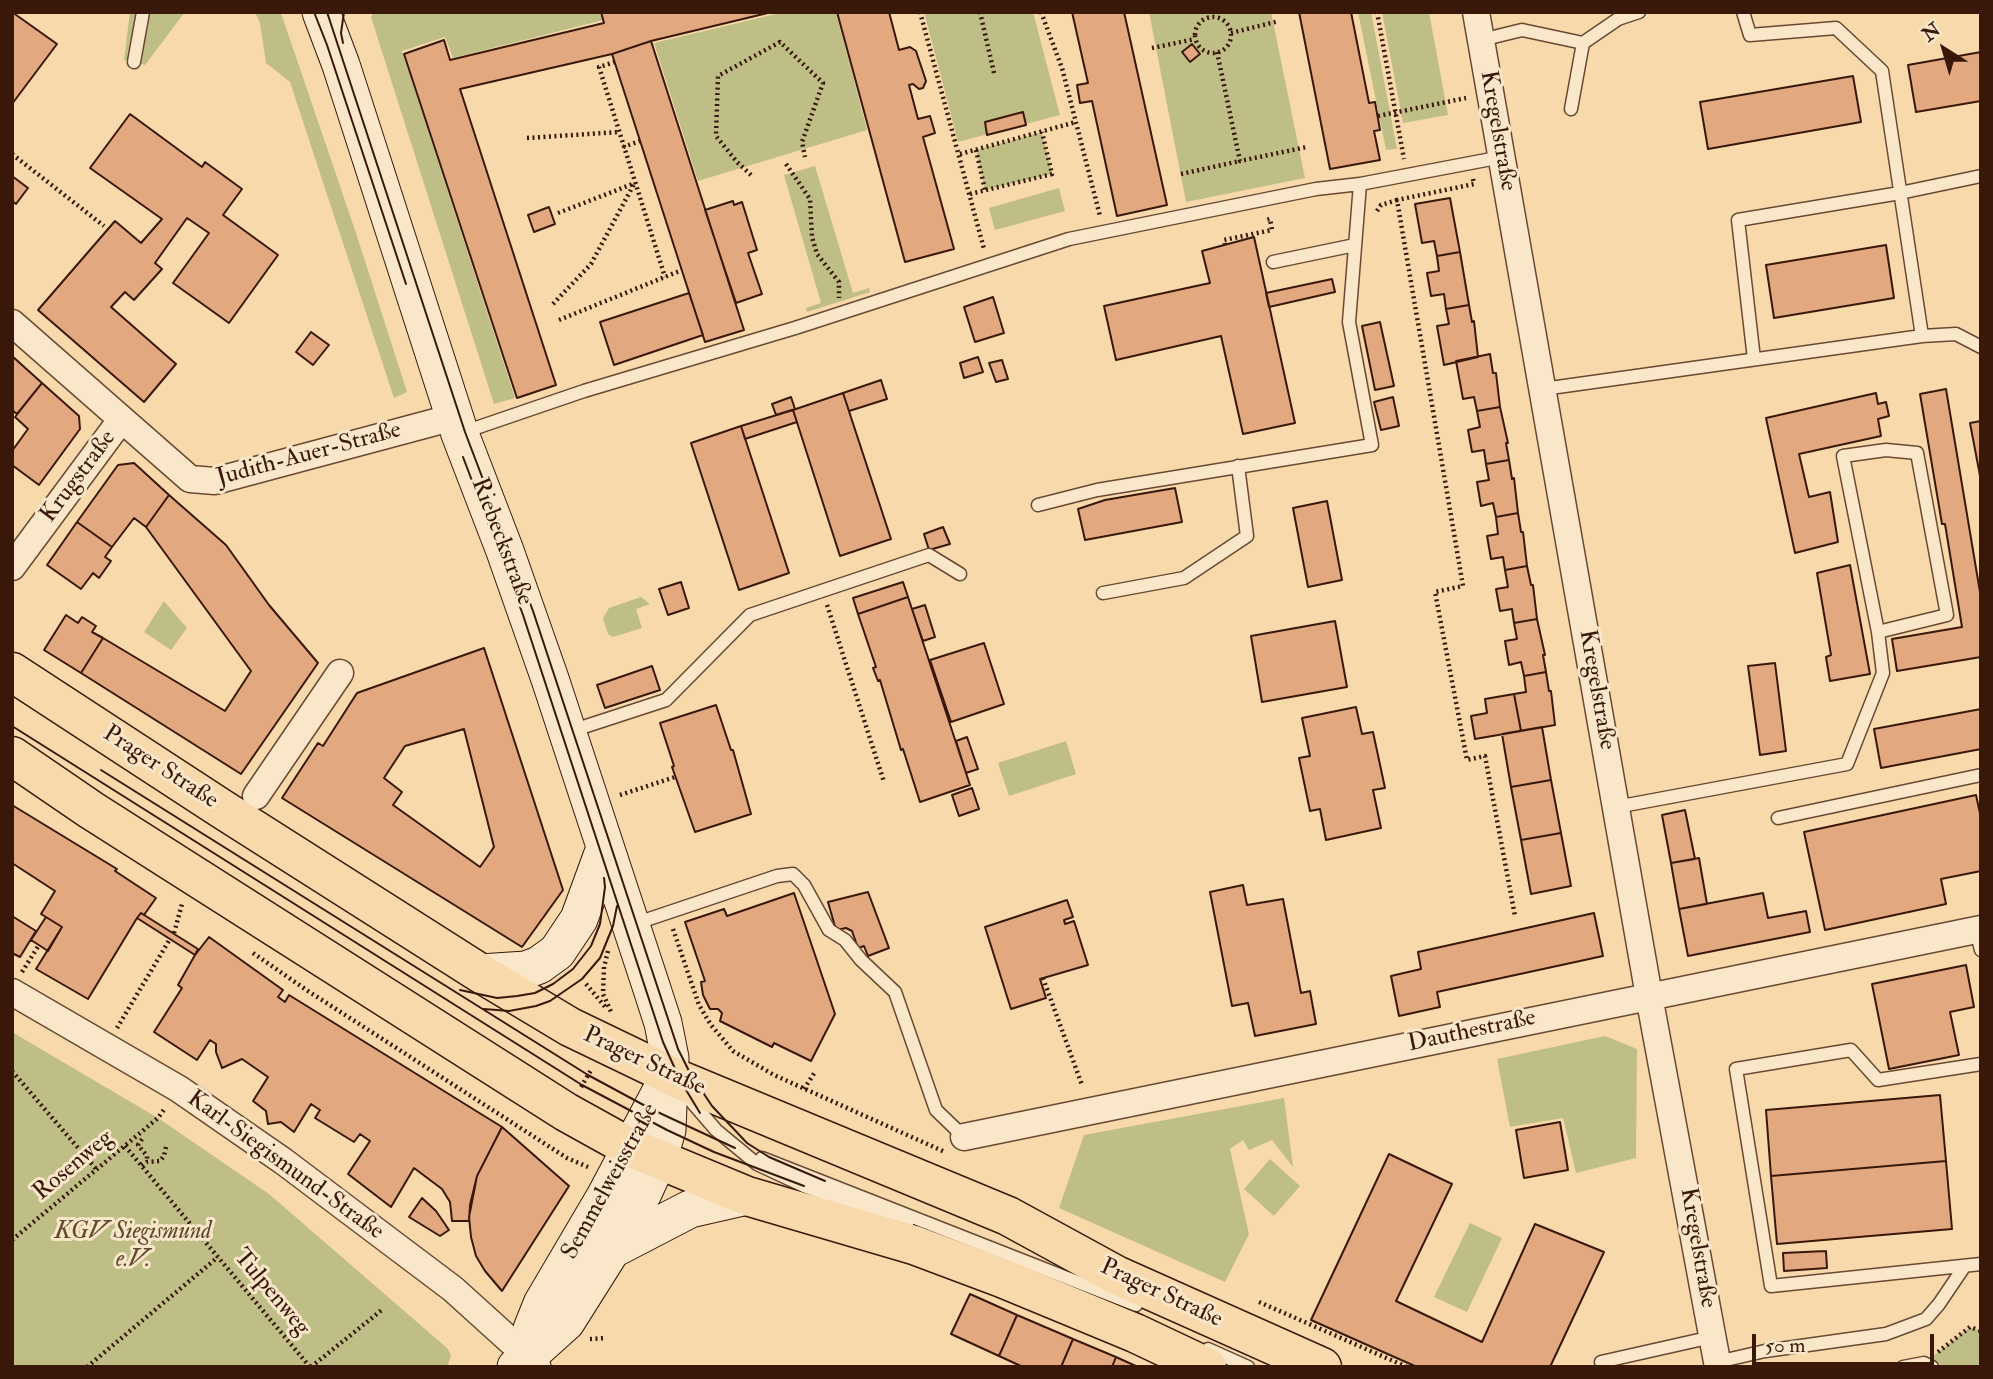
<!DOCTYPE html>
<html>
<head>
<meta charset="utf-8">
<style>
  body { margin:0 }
  #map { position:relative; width:1993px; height:1379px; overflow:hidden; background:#f8d9ac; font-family:"IM FELL Double Pica",serif }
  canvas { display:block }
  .frame { position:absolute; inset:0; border:14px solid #3a1809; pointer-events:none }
  .north { position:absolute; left:1909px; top:14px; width:70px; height:70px; -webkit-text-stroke:5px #fae6c9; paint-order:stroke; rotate:323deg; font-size:19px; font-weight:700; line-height:28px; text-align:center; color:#3a1809 }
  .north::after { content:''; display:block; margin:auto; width:24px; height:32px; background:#3a1809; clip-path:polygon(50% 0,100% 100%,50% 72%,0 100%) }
  .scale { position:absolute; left:1752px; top:1334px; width:182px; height:32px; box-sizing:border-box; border:4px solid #3a1809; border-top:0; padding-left:9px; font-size:21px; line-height:24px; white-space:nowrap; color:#3a1809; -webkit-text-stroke:5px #fae6c9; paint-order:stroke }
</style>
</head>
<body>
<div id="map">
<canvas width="1993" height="1379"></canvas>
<div class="frame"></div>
<div class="north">N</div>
<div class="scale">50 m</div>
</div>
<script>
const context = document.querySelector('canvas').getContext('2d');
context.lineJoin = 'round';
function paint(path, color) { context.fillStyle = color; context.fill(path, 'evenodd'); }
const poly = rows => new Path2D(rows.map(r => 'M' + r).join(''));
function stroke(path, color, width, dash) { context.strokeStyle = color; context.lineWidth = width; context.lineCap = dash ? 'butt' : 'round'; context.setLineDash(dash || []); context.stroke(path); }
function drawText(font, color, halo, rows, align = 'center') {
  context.font = font + ' "IM FELL Double Pica",serif'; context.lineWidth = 6; context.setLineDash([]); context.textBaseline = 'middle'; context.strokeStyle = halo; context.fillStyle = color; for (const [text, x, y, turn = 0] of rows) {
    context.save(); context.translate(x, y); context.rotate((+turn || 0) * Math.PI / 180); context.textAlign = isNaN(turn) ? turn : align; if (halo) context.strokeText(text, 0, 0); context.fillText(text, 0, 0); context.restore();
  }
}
paint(poly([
  [130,12,185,12,145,65,124,60],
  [255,12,281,13,356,233,407,392,394,398,290,82,266,63,260,23],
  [374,12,635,12,453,58,445,37,402,51,515,398,494,404,371,17],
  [784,12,836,12,867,130,698,181,654,43],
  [924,12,1033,12,1060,115,958,142],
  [1149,12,1271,12,1305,178,1186,202],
  [1358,12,1371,12,1397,149,1386,150],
  [1382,12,1429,12,1448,115,1403,123],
  [1042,132,1052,174,985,190,976,150],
  [815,166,853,293,869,288,870,292,807,312,806,308,821,303,784,175],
  [1059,188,1065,211,995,230,989,208],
  [641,597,650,604,636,609,642,628,613,637,608,634,603,618,609,608],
  [164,601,187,628,171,650,144,632],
  [1066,741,1076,774,1009,796,998,763],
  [12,1032,158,1118,269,1194,447,1348,451,1355,448,1365,445,1367,12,1367],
  [1605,1036,1637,1049,1636,1158,1576,1173,1563,1118,1510,1127,1497,1059],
  [1284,1098,1293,1167,1272,1140,1249,1150,1243,1140,1230,1149,1249,1234,1225,1282,1059,1208,1084,1135],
  [1270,1159,1300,1186,1274,1216,1244,1189],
  [1470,1223,1502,1238,1467,1312,1434,1297],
  [1970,1327,1981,1331,1981,1367,1932,1367,1924,1363]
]), '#c0be87');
const building = poly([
  [12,12,57,44,12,104,12,12],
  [601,12,772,12,651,41,612,54,460,89,556,385,517,398,404,54,444,40,450,60,604,23,601,12],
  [837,12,889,12,899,50,910,47,916,51,926,81,923,88,919,89,913,84,909,85,918,119,930,116,935,133,923,137,954,249,905,262,837,12],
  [1072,12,1124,12,1167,205,1117,216,1092,101,1080,103,1077,85,1088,83,1072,12],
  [1299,12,1351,12,1369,103,1375,102,1380,130,1374,131,1380,160,1330,169,1299,12],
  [651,41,744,330,705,342,612,54,651,41],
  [1192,44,1200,54,1190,62,1182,52,1192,44],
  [1981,52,1981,101,1916,112,1908,65,1981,52],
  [1853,76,1861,122,1708,149,1700,102,1853,76],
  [1023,112,1026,125,987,135,985,122,1023,112],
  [130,114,202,167,205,162,242,189,223,215,278,255,229,323,173,283,209,233,187,218,155,263,162,269,134,300,125,292,111,307,176,364,144,402,38,310,115,221,141,243,162,219,90,168,130,114],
  [12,176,28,188,16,204,12,201,12,176],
  [1450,198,1460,252,1437,256,1434,241,1422,243,1415,204,1450,198],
  [733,201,734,205,742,202,757,250,748,253,762,294,736,303,705,210,733,201],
  [549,207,555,224,534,232,528,215,549,207],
  [1254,237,1295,423,1243,434,1221,336,1116,360,1104,306,1210,283,1202,251,1254,237],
  [1886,245,1894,298,1774,318,1766,265,1886,245],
  [1460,252,1469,305,1446,309,1444,294,1431,296,1427,273,1439,271,1437,256,1460,252],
  [1332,279,1335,292,1269,307,1266,293,1332,279],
  [689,293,703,335,614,365,600,322,689,293],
  [993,297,1004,333,975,342,964,307,993,297],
  [1469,305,1472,322,1474,321,1478,357,1444,365,1437,326,1449,324,1446,309,1469,305],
  [1380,322,1394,386,1375,390,1362,326,1380,322],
  [311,332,329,345,313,365,296,352,311,332],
  [1490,354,1493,373,1496,373,1500,407,1477,411,1474,397,1463,399,1456,361,1490,354],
  [12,356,42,383,17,414,12,410,12,356],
  [978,357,983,372,964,378,960,363,978,357],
  [1002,360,1008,379,996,382,989,363,1002,360],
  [881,380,887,399,849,411,843,393,881,380],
  [42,383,79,416,80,429,39,485,12,465,12,451,28,429,15,417,42,383],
  [1946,389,1981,598,1981,657,1897,671,1892,639,1962,627,1945,524,1942,524,1920,394,1946,389],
  [843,393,891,539,840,556,793,410,843,393],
  [1876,393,1878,404,1886,402,1889,416,1878,419,1881,436,1799,454,1809,497,1830,492,1838,542,1795,553,1766,418,1876,393],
  [791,397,795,409,776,415,772,404,791,397],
  [1393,397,1399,426,1381,430,1374,402,1393,397],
  [1500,407,1508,443,1506,443,1509,460,1486,464,1484,450,1472,452,1468,430,1480,427,1477,411,1500,407],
  [793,410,797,422,745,439,741,426,793,410],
  [1981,421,1981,481,1970,423,1981,421],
  [741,426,789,573,739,590,691,443,741,426],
  [1509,460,1512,479,1514,478,1518,513,1496,517,1493,503,1481,506,1477,482,1489,480,1486,464,1509,460],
  [134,463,169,495,146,527,134,518,112,547,77,522,118,465,134,463],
  [1175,488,1182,522,1085,540,1078,509,1105,500,1175,488],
  [169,495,226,545,269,605,318,663,241,774,81,673,103,638,225,711,251,671,146,527,169,495],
  [1327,501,1342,580,1308,587,1293,508,1327,501],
  [1518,513,1521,532,1523,532,1527,566,1505,570,1503,557,1491,559,1487,536,1498,534,1496,517,1518,513],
  [77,522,112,547,105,557,111,561,99,578,93,573,81,589,47,565,77,522],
  [943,527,950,544,929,550,924,534,943,527],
  [1850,565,1870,674,1830,681,1826,657,1831,655,1817,573,1850,565],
  [1527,566,1531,585,1533,585,1537,619,1514,623,1512,609,1500,611,1496,589,1508,587,1505,570,1527,566],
  [681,582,689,608,668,615,659,589,681,582],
  [903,582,908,597,858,614,853,598,903,582],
  [908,597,970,785,920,802,903,749,901,750,880,680,878,681,873,668,876,667,858,614,908,597],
  [925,605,935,637,923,641,912,609,925,605],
  [66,615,78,623,82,617,96,626,92,632,103,638,81,673,44,650,66,615],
  [1537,619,1545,655,1543,655,1546,672,1524,676,1521,662,1509,665,1505,641,1517,639,1514,623,1537,619],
  [1335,621,1347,687,1262,702,1251,636,1335,621],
  [984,643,1004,704,951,722,930,660,984,643],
  [484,648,563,890,522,947,282,798,318,743,323,746,357,693,484,648],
  [464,729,494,847,480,867,393,805,402,792,384,778,405,746,464,729],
  [1775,663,1786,751,1760,755,1748,666,1775,663],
  [652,666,660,690,605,708,597,685,652,666],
  [1546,672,1549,691,1551,691,1555,725,1521,731,1514,694,1526,692,1524,676,1546,672],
  [1514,694,1521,731,1475,739,1471,716,1487,713,1485,699,1514,694],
  [716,705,731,750,733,750,751,814,695,832,672,767,674,766,660,723,716,705],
  [1356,707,1362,734,1373,732,1385,788,1373,790,1381,828,1326,840,1320,809,1310,811,1299,758,1310,756,1302,718,1356,707],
  [1981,709,1981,749,1881,768,1874,729,1981,709],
  [1542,727,1551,780,1511,787,1502,734,1542,727],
  [967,737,978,769,966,773,956,741,967,737],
  [1551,780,1561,833,1521,840,1511,787,1551,780],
  [972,788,979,809,959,816,952,795,972,788],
  [1976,795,1981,818,1981,871,1941,879,1946,904,1825,930,1804,832,1976,795],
  [12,805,117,869,115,871,156,898,144,915,141,913,137,918,88,999,36,969,62,927,41,914,55,891,12,863,12,805],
  [1685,810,1695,859,1671,863,1662,815,1685,810],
  [1561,833,1571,886,1531,894,1521,840,1561,833],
  [1699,858,1707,904,1679,909,1671,863,1699,858],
  [1243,885,1247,905,1283,899,1301,993,1310,991,1316,1024,1255,1036,1248,1003,1232,1006,1210,892,1243,885],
  [868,892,889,948,868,956,864,946,858,948,852,931,846,928,836,930,828,902,868,892],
  [794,893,835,1014,811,1061,774,1043,772,1047,720,1021,722,1013,718,1009,710,1009,703,995,701,982,705,981,685,922,724,909,727,916,794,893],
  [1763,893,1768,918,1806,911,1810,932,1688,956,1679,909,1763,893],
  [1067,900,1073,917,1064,920,1065,924,1074,921,1088,965,1040,979,1046,998,1011,1009,985,927,1067,900],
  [141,913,198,949,195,955,137,918,141,913],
  [1594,913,1603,956,1437,992,1440,1007,1399,1016,1391,976,1421,969,1418,952,1594,913],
  [12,916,36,931,20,957,12,953,12,916],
  [46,917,62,927,48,951,31,940,46,917],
  [209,937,283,990,278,997,285,1002,289,995,502,1127,477,1176,470,1205,469,1221,452,1221,450,1202,442,1189,414,1168,391,1207,348,1174,370,1141,360,1134,354,1142,315,1118,320,1110,311,1104,294,1132,281,1122,268,1124,266,1111,253,1101,268,1077,242,1059,222,1068,216,1052,216,1044,210,1040,197,1060,154,1032,182,988,178,985,195,955,209,937],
  [1966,965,1974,1007,1950,1012,1959,1055,1889,1069,1872,984,1966,965],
  [1940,1095,1946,1161,1771,1176,1766,1110,1940,1095],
  [1560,1122,1568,1170,1524,1178,1516,1130,1560,1122],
  [502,1127,569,1186,502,1291,485,1271,476,1256,471,1237,469,1217,477,1176,502,1127],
  [1389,1154,1452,1184,1396,1301,1482,1342,1535,1224,1604,1252,1550,1367,1417,1367,1311,1320,1389,1154],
  [1946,1161,1952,1229,1777,1244,1771,1176,1946,1161],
  [422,1198,436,1211,449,1230,440,1236,409,1217,422,1198],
  [1826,1251,1827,1268,1784,1271,1783,1253,1826,1251],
  [970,1294,1017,1315,999,1356,951,1334,970,1294],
  [1017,1315,1073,1339,1061,1367,1023,1367,999,1356,1017,1315],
  [1073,1339,1116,1357,1112,1367,1061,1367,1073,1339],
  [1116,1357,1138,1367,1112,1367,1116,1357]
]);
paint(building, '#e2a980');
stroke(building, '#3a1809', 2);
const lane = poly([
  [1743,12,1750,35,1836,28,1882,71,1922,336],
  [1481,40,1522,30,1583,43],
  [134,62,143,12],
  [1571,109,1583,43,1618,19,1639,12],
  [1273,262,1355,245],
  [1754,359,1738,220,1900,193,1981,176],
  [1543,389,1922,336,1956,334,1981,347],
  [464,432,584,391,795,328,1069,239,1316,189,1360,184,1502,157],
  [1038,505,1097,490,1372,445,1349,322,1360,184],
  [1103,593,1184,578,1247,536,1238,466],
  [571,731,666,700,750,615,929,555,960,574],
  [1616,807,1847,764,1883,673,1878,632,1843,456,1886,450,1917,453,1947,615,1878,632],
  [1778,818,1981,775],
  [634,924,777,876,793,874,804,885,829,930,845,940,861,960,895,992,936,1110,964,1137],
  [1976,930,1981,950],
  [1981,1064,1878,1080,1851,1050,1736,1069,1771,1286,1981,1264],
  [685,1094,716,1130,757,1164,804,1186,907,1224],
  [762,1158,1136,1305],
  [1208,1349,1248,1367],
  [1601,1362,1712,1337],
  [1717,1362,1765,1351,1886,1334,1926,1319,1939,1304,1964,1267],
  [1903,1367,1924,1363,1932,1367]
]);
const street = poly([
  [1476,12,1649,996,1718,1367],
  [12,323,190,479,215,481,454,417],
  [12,567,121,420],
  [256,796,340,673],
  [12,992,179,1089,283,1161,453,1289,537,1365],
  [964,1137,1981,929]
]);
const secondary = poly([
  [321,12,341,65,460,434,505,551,550,679,651,986,663,1023,670,1058,667,1130,658,1160,644,1191,612,1249,566,1322,516,1367],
  [480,973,526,970,539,965,557,952,579,919,605,848],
  [613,1249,690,1209,747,1196],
  [527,1356,532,1329,542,1304,605,1197,666,1082]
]);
const primary = poly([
  [12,672,222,809,480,973,570,1027,680,1080,1008,1216,1116,1275,1322,1367],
  [12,756,91,810,566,1112,629,1147,747,1196,914,1245,1002,1278,1135,1333,1207,1367]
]);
stroke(lane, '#6a4832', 15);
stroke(street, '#6a4832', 29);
stroke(secondary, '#3a1809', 39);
stroke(primary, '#3a1809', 41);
stroke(poly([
  [920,12,984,249],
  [980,12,994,73],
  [1041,12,1062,68,1100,216],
  [1377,12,1404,159],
  '1195 35a18 18 0 1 1 36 0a18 18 0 1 1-36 0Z',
  [1231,33,1279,21],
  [1152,48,1195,39],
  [1217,52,1240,161,1307,147],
  [615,62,599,67,665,277],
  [1378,116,1466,98],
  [527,138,619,132],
  [623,147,640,141],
  [976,150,985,190],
  [12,154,104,226],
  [960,154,1076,122],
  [786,164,810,199,812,237,817,254,839,282,839,298],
  [1181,174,1240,161],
  [751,175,737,162,716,136,718,76,780,42,823,83,802,142,805,157],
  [1473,179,1474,184,1397,200,1463,586,1435,592,1467,760,1485,756,1515,916],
  [970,194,1052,174,1042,132],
  [1377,211,1381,205,1397,200],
  [558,213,635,183],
  [1225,245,1224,240,1272,230,1270,219,1266,220],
  [553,304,591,264,634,184],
  [559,320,682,270],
  [827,605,884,782],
  [620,795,675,777],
  [673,929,699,1005,711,1025,733,1051,774,1075,945,1152],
  [174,933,182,904],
  [608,951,604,967,603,994,612,1014],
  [253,953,308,991,567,1158,588,1167],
  [22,972,39,945],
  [1043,978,1082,1085],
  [586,984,607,1009],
  [117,1028,170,939],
  [12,1071,97,1170],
  [581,1087,591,1070],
  [804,1089,815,1072],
  [142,1139,138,1145,147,1156,147,1162],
  [125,1146,310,1367],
  [142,1166,147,1162,160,1161,164,1156,166,1147],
  [12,1240,158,1118,165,1108],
  [1259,1302,1407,1367],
  [590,1339,606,1338],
  [1938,1352,1970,1327,1981,1331],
  [87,1367,218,1257],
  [311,1367,383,1309]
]), '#3a1809', 4.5, [2, 3.5]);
stroke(lane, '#fae6c9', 12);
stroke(street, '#fae6c9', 26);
stroke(secondary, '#fae6c9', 37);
stroke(primary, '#f8d9ac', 38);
stroke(poly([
  [314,12,327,45,406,284],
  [327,12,465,432,533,611,678,1049,690,1073,712,1106,747,1143,769,1157,825,1181],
  [343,43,341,33,344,12],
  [463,457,523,615,663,1042,680,1080,700,1113],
  [12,726,582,1085,667,1130,714,1152,804,1186],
  [101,770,588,1075,651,1109,735,1148],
  [460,990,497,998,517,996,535,993,553,984,573,969,591,946,600,924,605,887,604,878],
  [484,1009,509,1011,536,1006,550,1001,582,979,600,958,613,926,617,906]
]), '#3a1809', 2);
drawText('24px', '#3a1809', '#fae6c9', [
  ["Kregelstraße",1497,131,80],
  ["Judith-Auer-Straße",309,455,-15],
  ["Krugstraße",79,477,-53],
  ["Riebeckstraße",501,542,69],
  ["Kregelstraße",1596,690,80],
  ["Prager Straße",160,768,33],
  ["Dauthestraße",1472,1032,-12],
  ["Prager Straße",644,1062,25],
  ["Rosenweg",74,1166,-40],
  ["Karl-Siegismund-Straße",285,1166,36],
  ["Semmelweisstraße",611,1182,-61],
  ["Kregelstraße",1697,1248,80],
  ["Tulpenweg",271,1293,50],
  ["Prager Straße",1161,1294,25]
]);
drawText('italic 24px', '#624a2f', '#fae6c9', [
  ["KGV Siegismund",133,1233],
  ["e.V.",133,1261]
]);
</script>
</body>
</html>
